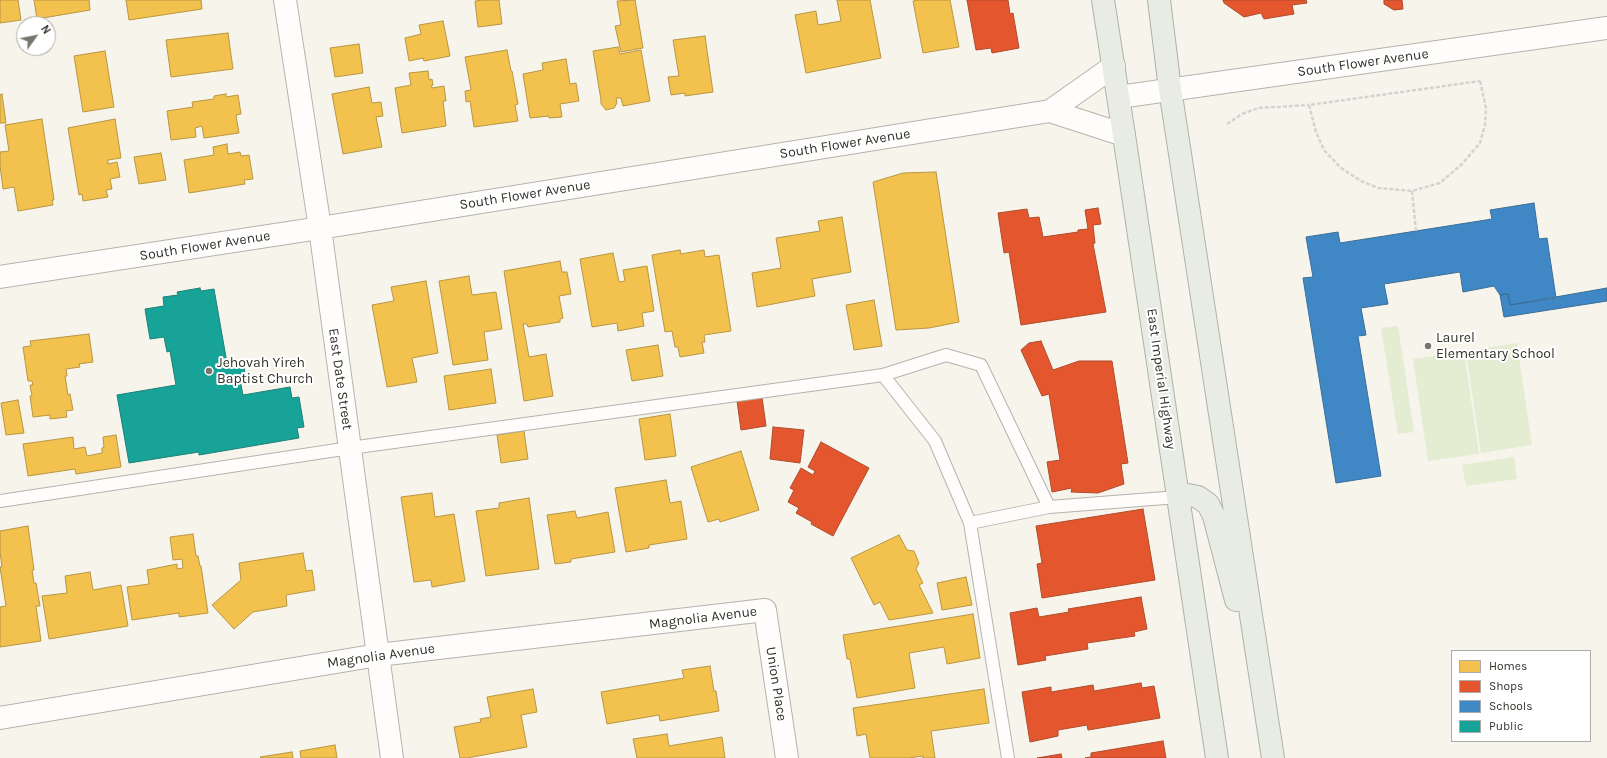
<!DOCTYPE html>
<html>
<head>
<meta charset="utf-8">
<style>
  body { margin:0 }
  #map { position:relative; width:1607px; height:758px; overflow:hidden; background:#f6f4eb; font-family:Karla,sans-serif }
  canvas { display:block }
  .legend { position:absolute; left:1451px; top:650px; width:140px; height:92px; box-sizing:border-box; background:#fff; border:1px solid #adacaa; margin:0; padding:5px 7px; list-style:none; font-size:12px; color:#32302a }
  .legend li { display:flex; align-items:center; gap:8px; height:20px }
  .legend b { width:20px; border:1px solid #adacaa }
  .north { position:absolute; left:16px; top:16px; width:40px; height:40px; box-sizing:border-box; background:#fff; border:1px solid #adacaa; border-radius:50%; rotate:57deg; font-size:11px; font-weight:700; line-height:16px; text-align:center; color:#32302a }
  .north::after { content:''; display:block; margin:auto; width:14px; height:18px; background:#77756e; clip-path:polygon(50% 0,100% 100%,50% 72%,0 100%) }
</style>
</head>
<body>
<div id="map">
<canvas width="1607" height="758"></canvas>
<ul class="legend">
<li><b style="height:11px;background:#f2c14e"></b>Homes</li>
<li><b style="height:11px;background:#e4572e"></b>Shops</li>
<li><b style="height:11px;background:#3f88c5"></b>Schools</li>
<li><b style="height:11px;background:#17a398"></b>Public</li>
</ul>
<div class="north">N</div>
</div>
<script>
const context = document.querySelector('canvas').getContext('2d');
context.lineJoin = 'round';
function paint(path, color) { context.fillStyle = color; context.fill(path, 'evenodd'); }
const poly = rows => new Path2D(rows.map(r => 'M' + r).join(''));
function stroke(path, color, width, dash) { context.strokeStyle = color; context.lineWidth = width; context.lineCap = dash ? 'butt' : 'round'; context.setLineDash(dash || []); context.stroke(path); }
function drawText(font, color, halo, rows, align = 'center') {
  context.font = font + ' Karla,sans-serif'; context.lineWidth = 4; context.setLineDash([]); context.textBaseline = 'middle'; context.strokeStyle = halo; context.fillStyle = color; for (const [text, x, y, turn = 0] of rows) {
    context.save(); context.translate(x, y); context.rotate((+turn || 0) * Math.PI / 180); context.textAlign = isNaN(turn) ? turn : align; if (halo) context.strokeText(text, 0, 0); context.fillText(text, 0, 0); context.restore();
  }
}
paint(poly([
  [1398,326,1414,432,1398,434,1381,328],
  [1517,343,1532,445,1481,453,1466,351],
  [1464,352,1479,454,1428,461,1413,359],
  [1514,457,1517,479,1466,486,1462,465]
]), '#e4ecd1');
const homes = poly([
  [0,0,18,0,21,20,0,23,0,0],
  [34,0,89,0,90,10,37,19,34,0],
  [126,0,201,0,202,9,129,20,126,0],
  [483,0,499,0,502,24,478,27,475,1,483,0],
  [635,0,643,48,621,52,615,26,621,25,617,1,635,0],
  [837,0,870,0,881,58,806,73,795,15,816,11,818,25,841,21,837,0],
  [917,0,950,0,959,47,923,53,913,1,917,0],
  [443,21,450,56,424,61,423,58,409,61,405,38,421,34,419,25,443,21],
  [228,33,233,69,171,77,166,40,228,33],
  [705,36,713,92,685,96,685,93,671,95,668,77,679,76,673,40,705,36],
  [359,44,363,73,335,77,330,48,359,44],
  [618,47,620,54,641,50,650,101,623,106,621,98,616,98,617,103,614,108,606,110,601,104,601,100,593,51,618,47],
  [507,50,511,71,512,71,518,104,515,105,518,121,474,127,470,101,466,102,465,91,471,90,465,57,507,50],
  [105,51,114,107,83,112,74,56,105,51],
  [566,59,570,84,576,83,579,101,560,104,562,117,549,118,549,116,530,118,523,74,543,70,542,63,566,59],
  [428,71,429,80,432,79,433,85,431,86,432,88,444,86,446,101,443,101,446,126,402,133,395,88,411,85,409,73,428,71],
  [369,87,372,103,381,102,383,116,376,117,382,147,343,154,332,94,369,87],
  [2,94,6,123,0,123,0,95,2,94],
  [226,94,226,97,238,95,241,114,236,115,239,133,204,138,202,126,195,128,196,137,171,140,167,111,193,107,192,102,214,99,214,96,226,94],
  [42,119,54,200,52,200,53,205,18,211,14,187,3,189,0,165,0,152,9,151,5,125,42,119],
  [115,119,121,158,108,160,108,164,117,162,120,177,110,179,112,189,106,190,108,197,83,201,82,194,79,195,68,128,115,119],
  [227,144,228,154,240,152,241,156,249,155,253,179,244,180,245,184,189,193,184,160,214,155,213,147,227,144],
  [161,153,166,180,139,184,134,157,161,153],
  [936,172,959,322,929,328,896,330,873,182,903,173,936,172],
  [842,217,851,272,812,279,815,296,757,307,752,273,781,268,776,238,820,231,818,221,842,217],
  [680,250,681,254,704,250,705,257,719,255,731,331,704,335,705,342,702,342,704,353,680,357,678,347,675,347,672,331,665,332,652,255,680,250],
  [613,253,619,282,625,281,623,270,647,266,654,311,642,313,644,326,618,331,617,323,592,327,580,259,613,253],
  [560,261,562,272,567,272,571,294,559,296,563,318,560,319,560,322,528,327,527,324,523,324,529,357,546,354,553,396,524,401,504,271,560,261],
  [469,276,472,295,496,292,502,329,484,332,488,360,453,365,439,281,469,276],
  [426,281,438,353,412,358,417,382,387,387,372,305,394,301,391,287,426,281],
  [874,300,882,346,854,350,846,305,874,300],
  [89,334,93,362,79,364,80,367,66,369,67,376,65,376,68,395,70,394,73,410,66,411,67,417,50,419,50,415,33,417,30,396,32,396,30,385,33,385,32,381,28,381,23,347,31,346,30,341,89,334],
  [658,345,663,376,632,381,626,350,658,345],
  [491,369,496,403,449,410,444,376,491,369],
  [18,400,24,433,6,435,1,403,18,400],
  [670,414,676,456,645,460,639,419,670,414],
  [524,431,528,459,501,463,497,435,524,431],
  [116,435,121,467,76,474,75,469,28,476,23,444,73,437,74,449,85,447,87,456,102,453,102,448,104,447,103,437,116,435],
  [741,451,759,510,720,522,719,519,708,522,691,467,741,451],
  [666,480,670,503,681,501,687,539,649,545,649,548,626,552,615,488,666,480],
  [432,493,435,517,454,514,465,581,432,587,431,580,414,582,401,497,432,493],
  [529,498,539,569,486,576,476,511,499,508,499,503,529,498],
  [575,511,577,518,608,512,615,552,571,559,571,562,555,564,547,515,575,511],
  [28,526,34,570,32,570,34,583,36,583,40,606,36,606,41,641,0,647,0,607,6,606,0,567,2,567,0,552,0,531,28,526],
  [193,534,196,556,198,556,200,566,201,566,208,613,179,617,179,613,132,620,127,587,149,584,147,570,177,564,177,569,183,568,182,559,173,560,170,537,193,534],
  [899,535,907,550,914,551,919,563,916,569,923,583,919,585,933,613,889,620,880,602,874,605,851,558,899,535],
  [303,553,306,571,312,570,315,590,286,595,287,606,253,612,234,629,212,605,241,580,239,563,303,553],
  [90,572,93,590,121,585,128,626,49,639,42,596,67,593,65,576,90,572],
  [966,577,972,605,942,610,937,583,966,577],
  [973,614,980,658,947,664,944,647,909,653,915,688,857,698,850,659,847,659,843,635,973,614],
  [710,666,714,691,716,691,719,711,660,721,659,715,607,724,601,692,684,678,682,670,710,666],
  [533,689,537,712,521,715,527,747,467,758,460,758,454,727,481,722,480,719,491,717,487,697,533,689],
  [984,689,989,723,931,731,935,758,923,758,923,756,909,758,870,758,866,734,857,736,853,708,984,689],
  [667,734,669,746,722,737,725,758,637,758,633,739,667,734],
  [335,745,337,758,301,758,300,751,335,745],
  [292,752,293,758,261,758,260,757,292,752]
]);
paint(homes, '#f2c14e');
stroke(homes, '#b89643', 1);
const shops = poly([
  [967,0,1008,0,1010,14,1013,13,1019,48,992,53,991,48,976,50,967,0],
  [1223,0,1306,0,1307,3,1292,5,1294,14,1264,19,1261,13,1244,17,1224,3,1223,0],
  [1384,0,1402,0,1403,9,1394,10,1384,4,1384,0],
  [1098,208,1101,224,1093,225,1095,243,1093,244,1106,312,1021,325,1009,252,1004,253,998,213,1027,209,1029,218,1039,217,1043,237,1078,232,1078,230,1088,229,1085,210,1098,208],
  [1041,341,1053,370,1079,361,1112,361,1128,463,1121,464,1124,484,1098,493,1071,492,1072,488,1052,492,1047,462,1060,460,1049,394,1042,396,1021,350,1029,343,1041,341],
  [762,397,766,426,741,430,737,401,762,397],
  [773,427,804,430,800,463,770,459,773,427],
  [821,442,869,468,833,536,811,524,812,522,796,513,799,508,788,502,794,490,790,488,801,468,813,475,815,471,808,467,821,442],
  [1143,509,1155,580,1042,598,1037,564,1042,563,1036,526,1143,509],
  [1141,597,1147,629,1134,632,1135,636,1087,643,1088,649,1045,656,1046,660,1018,665,1010,613,1037,608,1039,617,1069,612,1068,609,1141,597],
  [1141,683,1142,688,1154,686,1160,718,1088,730,1087,725,1058,730,1058,736,1030,742,1022,692,1051,687,1051,692,1093,685,1094,691,1141,683],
  [1163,741,1166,758,1085,758,1091,757,1091,753,1163,741],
  [1061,754,1062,758,1037,758,1061,754]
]);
paint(shops, '#e4572e');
stroke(shops, '#af4b2d', 1);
const schools = poly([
  [1534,203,1539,239,1547,238,1556,298,1510,305,1508,294,1500,295,1494,286,1463,292,1460,272,1384,284,1388,304,1361,308,1366,335,1358,336,1381,476,1336,483,1303,278,1313,277,1306,237,1338,232,1340,243,1492,219,1490,210,1534,203],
  [1607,288,1607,301,1504,317,1500,295,1508,294,1510,305,1607,288]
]);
paint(schools, '#3f88c5');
stroke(schools, '#3b6e96', 1);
const public = poly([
  [200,288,201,291,214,289,227,363,243,361,246,380,240,380,243,395,290,387,292,398,299,397,304,427,297,428,299,438,199,455,199,452,129,463,117,395,176,385,170,351,167,352,164,337,150,339,145,309,164,306,163,297,178,295,177,292,200,288]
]);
paint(public, '#17a398');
stroke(public, '#1f8077', 1);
const service = poly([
  [883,375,946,355,981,365,1049,507],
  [0,501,350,448,883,375,935,441,970,523,1008,758],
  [970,523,1049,507,1178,497]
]);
const minor = poly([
  [285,0,320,228,392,758],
  [1119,97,1607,28],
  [1050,111,1114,66],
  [0,277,320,228,1050,111,1124,135],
  [0,718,378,655,765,610,787,758]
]);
const primary = poly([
  [1103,0,1124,135,1217,758],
  [1159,0,1170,89,1273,758],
  [1178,497,1188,495,1198,497,1208,504,1214,516,1236,600]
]);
stroke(service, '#b5b3ad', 14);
stroke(minor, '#b5b3ad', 24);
stroke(primary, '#adb3a5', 24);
stroke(poly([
  [1480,81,1486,108,1485,125,1480,143,1462,164,1440,183,1412,191,1378,188,1361,181,1341,168,1324,150,1316,132,1309,105,1480,81],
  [1227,124,1242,114,1258,108,1309,105],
  [1412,191,1416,231]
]), '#d4d3d0', 2.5, [4, 2]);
stroke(service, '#fefdfc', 12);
stroke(minor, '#fefdfc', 22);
stroke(primary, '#e8ece4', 22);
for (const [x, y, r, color] of [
  [1428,346,4,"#77756e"],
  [209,371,4,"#77756e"]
]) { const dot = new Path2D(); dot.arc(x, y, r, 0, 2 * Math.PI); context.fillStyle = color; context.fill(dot); stroke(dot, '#fff', 1.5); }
drawText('14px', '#32302a', '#fff', [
  ["South Flower Avenue",1363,63,-8],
  ["South Flower Avenue",845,144,-9],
  ["South Flower Avenue",525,195,-9],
  ["South Flower Avenue",205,246,-9],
  ["East Date Street",340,379,82],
  ["East Imperial Highway",1161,379,82],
  ["Magnolia Avenue",703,618,-7],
  ["Magnolia Avenue",381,656,-8],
  ["Union Place",776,684,81]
]);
drawText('14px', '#32302a', '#fff', [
  ["Laurel",1436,338],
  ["Elementary School",1436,354],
  ["Jehovah Yireh",217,363],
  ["Baptist Church",217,379]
], 'left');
</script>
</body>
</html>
